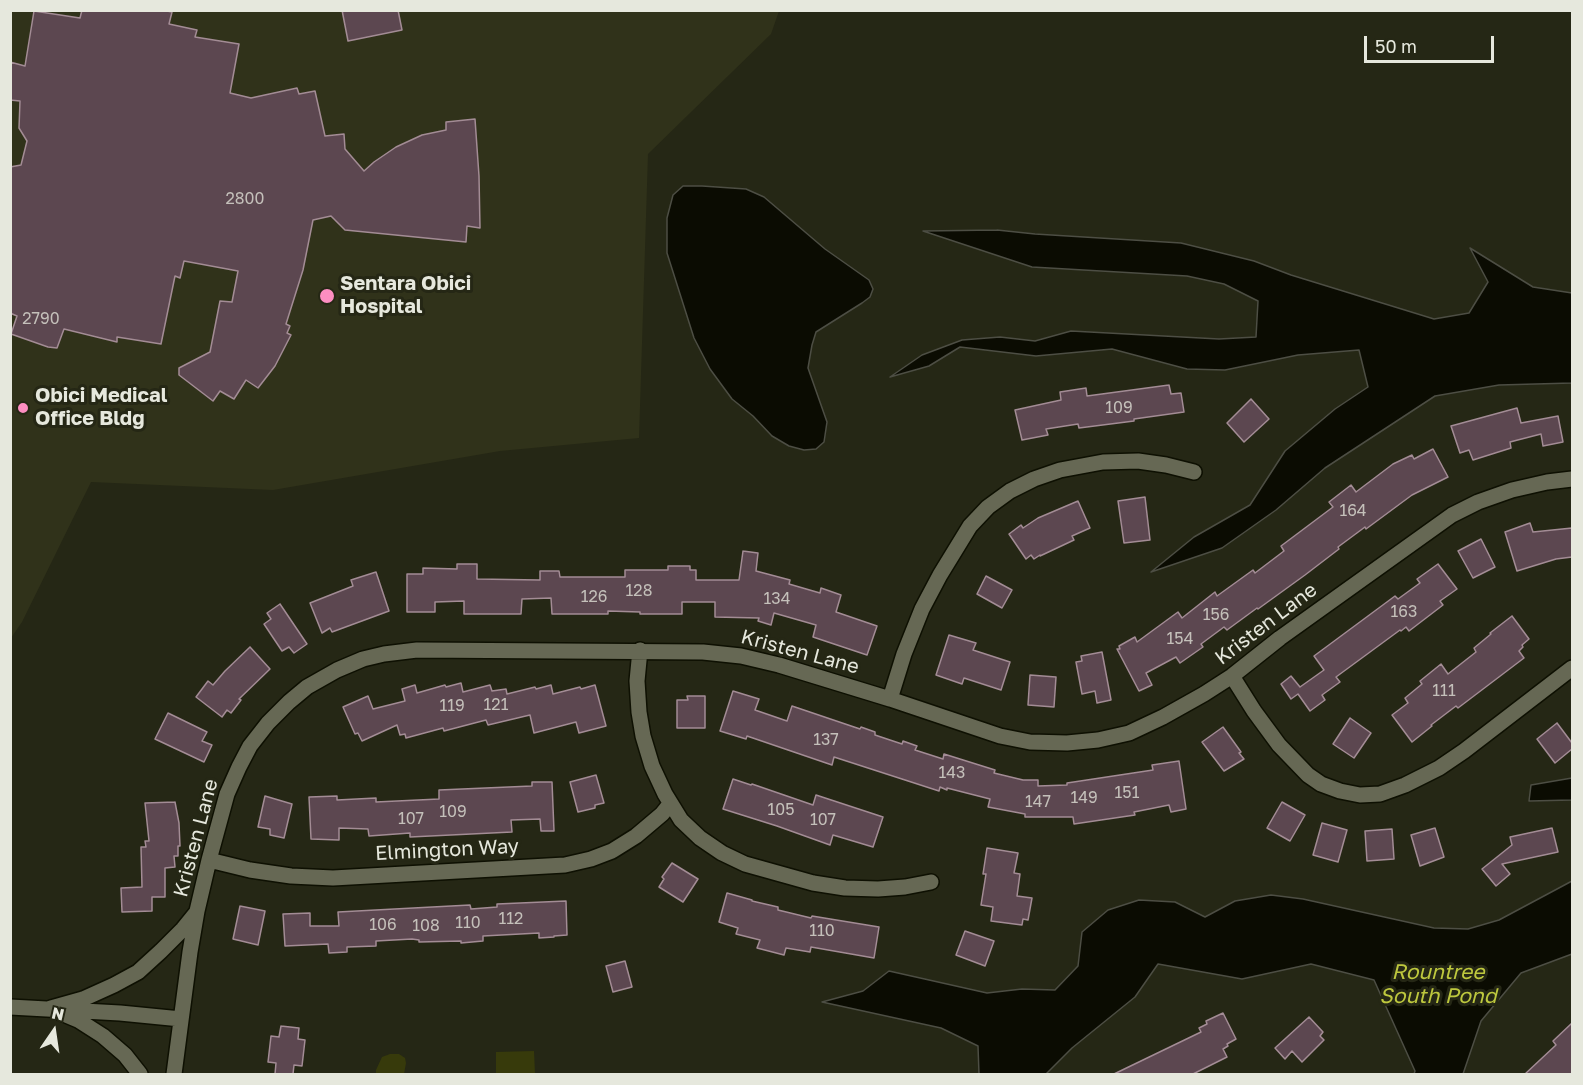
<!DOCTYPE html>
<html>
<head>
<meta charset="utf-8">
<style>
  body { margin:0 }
  #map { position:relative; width:1583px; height:1085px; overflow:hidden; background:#252715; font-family:"Golos Text",sans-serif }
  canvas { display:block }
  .frame { position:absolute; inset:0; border:12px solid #e6e8dd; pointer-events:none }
  .north { position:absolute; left:24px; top:1001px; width:60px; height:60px; -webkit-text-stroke:4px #252715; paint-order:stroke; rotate:13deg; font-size:16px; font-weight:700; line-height:24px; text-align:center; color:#e6e8dd }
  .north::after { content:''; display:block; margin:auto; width:21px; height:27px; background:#e6e8dd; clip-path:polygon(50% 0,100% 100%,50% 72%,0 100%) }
  .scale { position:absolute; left:1364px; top:36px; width:130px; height:27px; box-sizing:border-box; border:3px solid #e6e8dd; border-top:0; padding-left:8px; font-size:18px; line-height:21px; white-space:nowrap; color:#e6e8dd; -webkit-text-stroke:4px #252715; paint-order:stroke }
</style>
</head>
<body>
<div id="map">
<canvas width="1583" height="1085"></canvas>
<div class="frame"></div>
<div class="north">N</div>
<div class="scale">50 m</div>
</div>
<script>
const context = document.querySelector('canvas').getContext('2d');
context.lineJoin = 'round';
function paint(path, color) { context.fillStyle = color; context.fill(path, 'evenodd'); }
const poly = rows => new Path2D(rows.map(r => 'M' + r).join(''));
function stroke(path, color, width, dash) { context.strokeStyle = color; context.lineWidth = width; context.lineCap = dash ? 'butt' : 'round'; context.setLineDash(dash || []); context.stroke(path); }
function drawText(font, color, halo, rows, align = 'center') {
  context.font = font + ' "Golos Text",sans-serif'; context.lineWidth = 6; context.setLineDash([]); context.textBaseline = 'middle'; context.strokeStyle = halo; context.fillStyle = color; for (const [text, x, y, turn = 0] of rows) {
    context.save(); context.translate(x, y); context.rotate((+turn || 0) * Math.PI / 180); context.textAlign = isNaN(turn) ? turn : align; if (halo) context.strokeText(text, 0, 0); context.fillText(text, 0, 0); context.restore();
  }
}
paint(poly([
  [11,11,779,11,771,34,648,154,639,438,500,451,273,490,91,482,22,622,11,638]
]), '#30321a');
paint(poly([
  [534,1051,535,1074,496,1074,496,1052],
  [390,1054,399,1054,405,1058,406,1063,404,1074,376,1074,376,1070,382,1057]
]), '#373a0b');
const water = poly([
  [683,186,702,186,746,189,764,197,825,249,869,280,873,289,870,297,862,303,816,332,812,345,808,368,827,422,824,442,816,449,804,450,789,446,772,436,753,416,732,399,710,369,694,338,667,253,667,218,673,195,683,186],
  [997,230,1035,234,1181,243,1254,261,1291,275,1434,319,1469,313,1488,282,1470,248,1533,287,1572,293,1572,383,1499,385,1435,396,1325,468,1276,510,1222,548,1151,572,1194,537,1250,505,1285,451,1335,409,1368,387,1359,350,1298,355,1225,370,1187,369,1112,349,1036,356,960,347,929,366,890,377,922,355,962,340,1000,337,1035,341,1071,331,1219,339,1256,337,1258,301,1224,284,1187,276,1032,267,923,231,997,230],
  [1572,778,1572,800,1529,801,1531,785,1572,778],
  [1572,881,1572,954,1521,973,1481,1021,1463,1074,1414,1074,1415,1071,1374,980,1311,964,1242,979,1158,964,1135,997,1072,1048,1046,1074,979,1074,978,1046,941,1028,822,1002,863,991,889,971,987,993,1022,989,1055,990,1078,966,1082,932,1108,910,1139,900,1175,902,1205,917,1235,901,1271,895,1303,899,1434,928,1468,929,1499,920,1572,881]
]);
paint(water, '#0b0c02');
stroke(water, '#4d4e44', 1.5);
const building = poly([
  [82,10,162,10,172,12,169,24,197,30,195,37,239,44,230,93,251,98,297,88,299,94,315,91,325,136,344,134,345,149,364,171,374,162,396,147,422,135,446,130,446,122,475,119,479,176,480,228,467,226,466,242,345,230,331,216,313,220,303,270,286,324,290,326,287,333,291,335,275,366,258,388,246,380,234,399,220,391,213,401,179,375,179,368,210,352,220,301,232,302,238,271,184,261,180,278,175,276,161,344,117,337,117,342,64,329,57,348,48,347,11,334,17,316,10,313,10,167,21,165,27,141,19,128,20,101,10,100,10,62,25,66,34,11,80,18,82,10],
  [342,10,398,10,402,30,348,41,342,10],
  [1169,385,1171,394,1181,393,1184,412,1134,419,1134,421,1079,428,1078,424,1046,429,1048,435,1022,440,1015,410,1061,400,1060,392,1086,388,1087,396,1169,385],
  [1251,399,1269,419,1244,442,1227,423,1251,399],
  [1517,408,1521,423,1558,416,1563,442,1543,446,1541,434,1510,442,1511,448,1473,460,1469,450,1460,453,1451,426,1517,408],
  [1433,449,1448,477,1412,495,1366,529,1365,527,1338,547,1339,549,1305,575,1258,609,1257,608,1227,630,1224,627,1201,644,1203,647,1180,663,1176,657,1146,673,1152,685,1139,691,1117,649,1120,649,1119,646,1135,637,1137,642,1178,612,1182,618,1215,592,1217,596,1253,570,1255,573,1284,551,1281,546,1333,507,1329,502,1351,485,1356,492,1393,464,1412,455,1414,459,1433,449],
  [1145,497,1150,540,1124,543,1118,501,1145,497],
  [1078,501,1090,528,1072,536,1074,540,1040,556,1040,555,1034,559,1031,555,1026,559,1009,534,1021,525,1023,528,1038,518,1078,501],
  [1530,523,1533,532,1572,528,1572,557,1556,559,1517,571,1505,532,1530,523],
  [1481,539,1495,567,1473,578,1458,551,1481,539],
  [743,551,758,553,756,571,790,580,789,584,820,593,821,588,841,595,836,612,877,626,867,655,813,637,816,625,774,613,771,625,758,621,759,618,715,617,715,602,682,602,682,614,640,614,640,612,608,611,608,614,552,614,551,598,522,599,521,614,464,614,464,601,435,602,435,612,407,612,407,574,423,574,423,568,457,569,457,564,477,564,477,579,540,580,540,571,559,571,560,577,625,577,625,570,668,570,668,566,690,566,690,570,696,570,696,580,739,580,743,551],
  [1438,564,1457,589,1440,601,1443,605,1409,631,1406,627,1401,631,1400,630,1336,677,1340,682,1322,695,1325,700,1310,711,1298,694,1291,699,1281,684,1291,676,1300,687,1324,670,1314,656,1395,596,1398,599,1420,583,1417,579,1438,564],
  [376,572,389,611,332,632,330,628,322,633,310,603,353,586,351,580,376,572],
  [986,576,1012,590,1002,608,977,594,986,576],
  [280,604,307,644,294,653,289,647,282,651,264,624,271,619,267,613,280,604],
  [1512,616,1529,639,1522,645,1523,647,1519,651,1524,658,1458,708,1456,706,1431,725,1432,726,1412,742,1392,715,1408,703,1405,698,1422,684,1420,681,1441,664,1448,674,1476,652,1474,648,1491,634,1490,633,1512,616],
  [949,635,976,643,973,650,1010,662,1001,690,964,678,962,684,936,675,949,635],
  [250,647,270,669,239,699,241,700,231,713,227,710,222,717,196,697,208,681,213,685,225,671,250,647],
  [1102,652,1111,700,1097,703,1095,691,1082,694,1076,662,1082,661,1081,656,1102,652],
  [1030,675,1056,677,1054,707,1028,705,1030,675],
  [461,683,463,692,490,685,492,691,506,689,507,694,535,687,536,689,551,685,553,694,580,687,581,689,595,685,606,726,579,733,576,722,534,733,530,715,488,725,486,720,444,731,443,728,406,738,405,734,400,735,397,725,362,741,358,733,355,734,343,707,368,696,373,709,405,701,402,689,415,685,417,693,445,685,446,687,461,683],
  [733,691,759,699,755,710,787,721,792,706,860,729,861,727,875,732,875,735,902,744,903,741,917,746,915,750,943,759,944,754,995,770,994,773,1023,780,1038,780,1038,786,1067,785,1067,783,1153,770,1152,765,1179,761,1186,809,1171,812,1169,805,1134,812,1135,815,1074,824,1073,817,1025,817,1025,814,988,807,990,799,947,788,947,790,940,787,939,791,834,757,832,765,747,736,746,739,720,731,733,691],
  [687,696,705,696,705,728,677,728,677,700,688,700,687,696],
  [168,713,207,732,202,741,212,745,204,762,155,739,168,713],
  [1350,718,1371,733,1354,758,1333,744,1350,718],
  [1557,723,1572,743,1572,749,1555,763,1537,739,1557,723],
  [1223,727,1241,752,1239,753,1244,759,1224,771,1202,742,1223,727],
  [596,775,604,803,595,805,595,808,578,812,570,782,596,775],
  [733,779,751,785,752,784,813,805,816,795,883,817,873,847,833,835,830,845,777,826,723,809,733,779],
  [532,782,552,782,554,831,541,831,540,819,511,820,512,832,410,837,410,833,369,836,368,829,339,828,339,840,311,839,309,797,337,796,337,800,376,798,376,802,439,799,439,790,532,786,532,782],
  [265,796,292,804,284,838,270,835,270,829,258,827,265,796],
  [175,802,179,823,180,846,178,846,178,856,174,856,175,867,165,868,165,897,152,897,152,911,122,912,121,888,142,887,141,847,146,847,145,841,149,841,145,803,175,802],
  [1282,802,1305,815,1290,841,1267,828,1282,802],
  [1322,823,1347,830,1338,862,1313,855,1322,823],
  [1435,828,1444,857,1420,866,1411,835,1435,828],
  [1552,828,1558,852,1502,864,1510,874,1496,886,1482,869,1512,845,1510,837,1552,828],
  [1392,829,1394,859,1367,861,1365,831,1392,829],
  [987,848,1018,853,1014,873,1020,874,1017,896,1032,898,1028,920,1023,919,1022,925,991,921,993,907,981,905,986,874,983,874,987,848],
  [672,863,698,879,683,902,659,887,664,879,662,877,672,863],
  [727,893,752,900,752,901,778,907,778,910,811,918,812,916,879,927,874,958,811,947,810,952,786,948,784,955,757,948,760,940,736,934,738,928,719,922,727,893],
  [566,901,567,935,554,936,554,937,539,938,539,933,483,936,483,941,461,943,461,941,419,942,419,940,412,939,376,941,376,946,347,947,347,952,329,953,328,944,285,946,283,914,310,913,310,926,339,926,338,912,470,905,471,909,497,907,497,904,566,901],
  [240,906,265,911,258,945,233,939,240,906],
  [965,931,994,941,985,966,956,955,965,931],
  [625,961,632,987,613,992,606,966,625,961],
  [1223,1013,1236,1039,1227,1044,1228,1046,1223,1049,1227,1057,1193,1074,1114,1074,1201,1032,1199,1028,1207,1024,1206,1021,1223,1013],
  [1309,1017,1323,1032,1320,1036,1324,1040,1302,1062,1292,1051,1285,1059,1275,1048,1309,1017],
  [1572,1023,1572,1074,1525,1074,1556,1045,1553,1041,1572,1023],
  [281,1026,299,1028,298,1039,305,1040,302,1066,294,1065,293,1074,275,1074,276,1063,268,1062,271,1036,279,1037,281,1026]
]);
paint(building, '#5c4750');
stroke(building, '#a38c95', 1.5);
const minor = poly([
  [640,650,637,681,639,712,643,736,652,766,665,794,681,820,700,838,722,853,745,864,813,883,845,888,878,889,905,887,931,882],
  [1232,676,1254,711,1279,745,1308,775,1321,784,1340,791,1360,795,1380,794,1405,785,1439,768,1464,751,1572,668],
  [890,699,904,654,922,609,940,575,970,526,988,507,1010,491,1034,479,1060,470,1103,462,1138,461,1166,465,1194,472],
  [209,860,250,870,291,876,333,878,565,865,591,859,612,851,636,836,662,814,670,804],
  [10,1007,120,1013,181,1019],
  [51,1008,83,999,114,985,138,972,161,951,183,929,196,913],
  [59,1012,78,1020,103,1036,125,1055,140,1074],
  [174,1074,190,952,197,911,209,860,227,794,239,767,250,746,268,723,289,702,307,687,337,670,363,659,384,654,417,650,703,652,741,656,779,665,890,699,1000,736,1030,742,1067,743,1098,740,1129,733,1163,717,1204,694,1232,676,1280,638,1452,515,1478,502,1512,490,1547,482,1572,479]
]);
stroke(minor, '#0e1002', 18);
stroke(minor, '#666854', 15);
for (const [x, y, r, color] of [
  [327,296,8,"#fd8ec1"],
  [23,408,6,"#fd8ec1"]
]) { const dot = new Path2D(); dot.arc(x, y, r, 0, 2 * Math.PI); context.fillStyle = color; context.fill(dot); stroke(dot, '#252715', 2); }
drawText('16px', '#c4c0ba', null, [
  ["2800",245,199],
  ["2790",41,319],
  ["109",1119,408],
  ["164",1353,511],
  ["128",639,591],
  ["126",594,597],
  ["134",777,599],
  ["163",1404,612],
  ["156",1216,615],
  ["154",1180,639],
  ["111",1444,691],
  ["121",496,705],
  ["119",452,706],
  ["137",826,740],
  ["143",952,773],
  ["151",1127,793],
  ["149",1084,798],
  ["147",1038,802],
  ["105",781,810],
  ["109",453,812],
  ["107",411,819],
  ["107",823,820],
  ["112",511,919],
  ["110",468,923],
  ["106",383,925],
  ["108",426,926],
  ["110",822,931]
]);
drawText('bold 20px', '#e6e8dd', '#252715', [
  ["Sentara Obici",340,284],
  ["Hospital",340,307],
  ["Obici Medical",35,396],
  ["Office Bldg",35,419]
], 'left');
drawText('20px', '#e6e8dd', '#252715', [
  ["Kristen Lane",1266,624,-37],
  ["Kristen Lane",800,652,15],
  ["Kristen Lane",196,838,-75],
  ["Elmington Way",447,850,-3]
]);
drawText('italic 21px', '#bec83e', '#252715', [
  ["Rountree",1438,972],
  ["South Pond",1438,996]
]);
</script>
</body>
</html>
